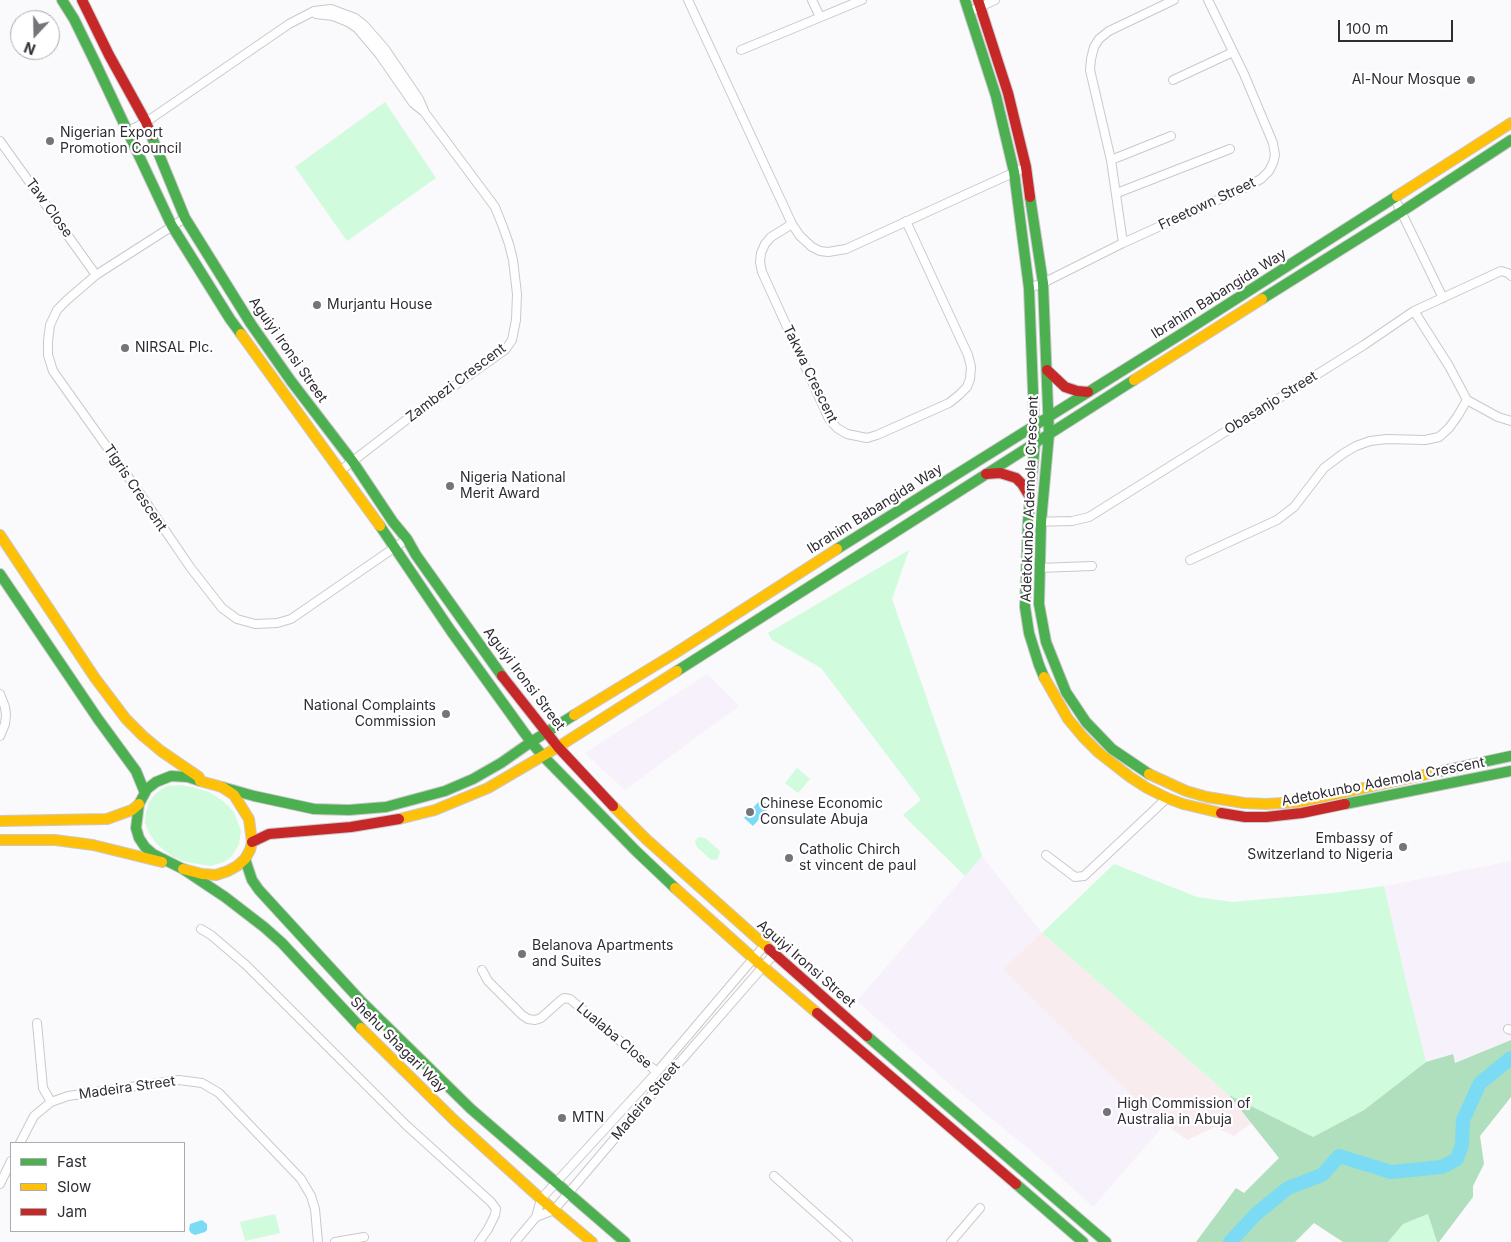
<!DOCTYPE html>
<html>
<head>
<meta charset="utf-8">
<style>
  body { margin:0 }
  #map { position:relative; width:1511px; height:1242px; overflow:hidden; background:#faf9fb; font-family:Inter,sans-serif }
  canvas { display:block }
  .legend { position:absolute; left:10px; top:1142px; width:175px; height:90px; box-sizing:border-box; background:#fff; border:1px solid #acaaae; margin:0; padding:6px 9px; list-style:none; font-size:15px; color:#302b34 }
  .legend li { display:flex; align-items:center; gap:10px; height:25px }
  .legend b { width:25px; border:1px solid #acaaae }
  .north { position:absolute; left:10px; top:10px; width:50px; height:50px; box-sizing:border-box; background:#fff; border:1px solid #acaaae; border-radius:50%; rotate:201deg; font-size:14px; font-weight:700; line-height:20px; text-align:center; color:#302b34 }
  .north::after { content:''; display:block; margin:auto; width:18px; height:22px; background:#77737a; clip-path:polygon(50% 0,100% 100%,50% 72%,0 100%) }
  .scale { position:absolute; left:1338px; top:20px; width:115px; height:22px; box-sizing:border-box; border:2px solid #302b34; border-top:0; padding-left:6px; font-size:15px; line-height:18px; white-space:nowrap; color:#302b34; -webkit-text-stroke:4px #fff; paint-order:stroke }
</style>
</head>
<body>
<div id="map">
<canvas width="1511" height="1242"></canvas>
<ul class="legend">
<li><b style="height:6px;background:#4caf50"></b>Fast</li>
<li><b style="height:6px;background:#ffc107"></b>Slow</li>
<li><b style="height:6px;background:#c62828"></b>Jam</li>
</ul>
<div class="north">N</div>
<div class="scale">100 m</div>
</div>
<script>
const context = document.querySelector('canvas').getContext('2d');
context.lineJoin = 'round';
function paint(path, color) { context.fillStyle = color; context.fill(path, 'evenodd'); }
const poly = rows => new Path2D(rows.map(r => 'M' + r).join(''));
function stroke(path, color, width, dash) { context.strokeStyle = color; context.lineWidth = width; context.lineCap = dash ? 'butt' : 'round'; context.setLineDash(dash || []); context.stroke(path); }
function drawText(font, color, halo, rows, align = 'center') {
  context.font = font + ' Inter,sans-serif'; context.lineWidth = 4.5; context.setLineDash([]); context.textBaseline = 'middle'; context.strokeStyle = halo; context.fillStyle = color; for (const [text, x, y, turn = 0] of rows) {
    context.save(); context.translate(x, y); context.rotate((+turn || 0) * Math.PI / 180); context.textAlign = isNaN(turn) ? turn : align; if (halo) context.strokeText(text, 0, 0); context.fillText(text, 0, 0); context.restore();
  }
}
paint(poly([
  [707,674,739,706,625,790,585,753],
  [982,856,1042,933,1004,969,1112,1077,1165,1124,1093,1207,1042,1160,946,1081,857,1001],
  [1511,861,1511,1040,1454,1063,1452,1054,1426,1062,1409,994,1384,886]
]), '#f7f1fc');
paint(poly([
  [1042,933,1229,1095,1252,1123,1234,1136,1215,1127,1187,1140,1165,1124,1112,1077,1003,969]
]), '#f8ecef');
paint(poly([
  [385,102,436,178,347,241,295,167],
  [909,550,892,599,982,856,965,876,903,815,921,800,821,668,772,640,768,633],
  [797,768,810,779,798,793,785,783],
  [181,785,192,787,209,792,223,801,234,812,241,831,239,844,232,856,224,862,211,866,186,862,173,857,165,851,156,843,149,833,145,823,146,813,149,802,156,793,167,786],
  [699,837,705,838,719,850,720,852,718,858,716,860,710,859,697,847,695,841],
  [1114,864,1197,897,1232,902,1333,893,1384,886,1409,994,1426,1062,1364,1110,1313,1137,1229,1095,1042,933],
  [275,1214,280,1233,245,1241,240,1222],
  [1428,1214,1437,1242,1388,1242,1403,1224]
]), '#d0fbdc');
paint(poly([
  [1511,1040,1511,1097,1480,1136,1484,1164,1473,1186,1473,1197,1439,1242,1437,1242,1428,1214,1403,1224,1388,1242,1343,1242,1314,1223,1295,1242,1196,1242,1236,1188,1244,1193,1279,1158,1229,1095,1313,1137,1364,1110,1426,1062,1453,1054,1455,1063]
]), '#afdfbd');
paint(poly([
  [761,799,770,807,753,826,744,818],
  [202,1220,207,1224,207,1230,205,1232,195,1235,191,1233,189,1230,190,1224]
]), '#7bdbf4');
stroke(poly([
  [1230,1242,1256,1214,1288,1188,1322,1175,1339,1156,1391,1172,1442,1167,1457,1159,1462,1145,1463,1120,1480,1083,1511,1058]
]), '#7bdbf4', 14);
const street = poly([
  [688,0,792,224,800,236,812,247,820,251,828,252,846,249,1026,167],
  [812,0,820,17],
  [969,12,995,0],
  [316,14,333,16,348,22,357,28,379,54,413,103,423,111],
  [741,50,862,0],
  [1173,80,1233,52],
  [128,131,146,122,289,24,314,11,331,9,355,18,364,25,385,49,419,99,425,113,495,207,503,227,509,244,513,260,517,294,516,320,512,340,505,350,406,420,340,471],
  [0,141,96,275],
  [1111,160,1171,136],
  [1117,193,1230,149],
  [1395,199,1443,298],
  [185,218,96,275,67,300,57,310,50,325,48,341,48,355,53,371,141,495,190,567,222,608,237,619,255,624,277,623,291,619,407,539],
  [792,224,771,237,765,244,761,253,760,262,762,272,829,419,837,428,847,434,867,438,877,435,949,403,959,395,967,387,970,379,971,367,968,355,906,221],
  [1123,243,1111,160,1090,70,1091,59,1094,47,1099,39,1109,31,1174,0],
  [1029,288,1043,283,1123,243,1244,188,1261,179,1269,171,1273,163,1275,155,1273,143,1244,74,1208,0],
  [1467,400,1498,417,1511,421],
  [1028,522,1072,521,1089,517,1364,345,1414,311,1501,271,1508,273,1511,276],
  [1190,560,1277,520,1294,507,1324,468,1344,453,1356,446,1370,441,1387,439,1425,440,1439,437,1449,428,1457,417,1467,400,1449,366,1414,311],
  [1039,568,1092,566],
  [0,694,5,707,6,715,5,724,0,736],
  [1046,855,1075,877,1084,876,1167,798],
  [201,929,211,935,246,965,406,1125,491,1202,496,1209,495,1215,488,1229,479,1242],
  [482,970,488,981,522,1015,528,1019,535,1020,541,1018,560,1001,564,998,570,999,657,1072],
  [37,1023,43,1088,51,1102],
  [1508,1029,1511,1030],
  [20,1143,34,1116,51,1102,68,1096,179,1080,202,1083,219,1093,301,1179,311,1196,315,1209,318,1242],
  [774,1176,848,1242],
  [0,1184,11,1161],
  [536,1217,541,1199,657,1072,764,946],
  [335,1242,364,1237],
  [515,1242,536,1217,554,1210,666,1078,774,954],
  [951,1242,980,1208]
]);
const fast = poly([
  [62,0,74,19,95,62,172,226,230,319,241,334],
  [965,0,996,96,1014,172,1029,288,1035,442,1028,522,1025,607,1029,633,1039,665,1044,677],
  [151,135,185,218,251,324,291,381,353,462,393,522,407,539,416,555,502,676],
  [1030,197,1043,283,1049,434,1041,522,1039,604,1046,642,1066,692,1086,722,1112,749,1149,774],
  [1262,299,1401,212,1511,140],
  [380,526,451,631,531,742,543,756,636,851,675,888],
  [837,549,1186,331,1397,196],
  [0,574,98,719,136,771,145,793],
  [677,671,1134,380],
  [1437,772,1511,756],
  [200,781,188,777,171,776,156,782,147,789,139,804,136,828,139,838,145,847,153,854,183,869,225,897,264,927,282,943,361,1028],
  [222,787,254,796,314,809,349,810,386,807,445,791,473,779,501,763,531,742,574,715],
  [1345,804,1511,771],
  [245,859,252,880,259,890,360,1000,471,1109,625,1242],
  [867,1036,1106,1242],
  [1016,1184,1083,1242]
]);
const slow = poly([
  [1397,196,1511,123],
  [241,334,380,526],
  [1134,380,1262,299],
  [0,535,95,678,126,719,143,736,161,751,199,777],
  [1044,677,1068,719,1083,737,1098,752,1130,777,1147,788,1167,798,1183,804,1221,813],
  [574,715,674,654,837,549],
  [1149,774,1186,791,1207,797,1244,803,1266,804,1299,802,1437,772],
  [613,806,646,839,769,949],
  [399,819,435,810,488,788,558,747,677,671],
  [0,821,107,819,132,810,139,804],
  [0,840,55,840,93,845,162,862],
  [183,869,202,874,216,875,228,871,237,866,245,859,250,850,252,842,249,819,234,795,222,787,200,781],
  [675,888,753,958,817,1013],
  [361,1028,454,1120,541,1199,592,1242]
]);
const jam = poly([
  [82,0,109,55,146,122,151,135],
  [978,0,1008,93,1026,167,1030,197],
  [1047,370,1065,387,1077,391,1088,392],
  [986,474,1000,473,1016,478,1022,484,1030,497],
  [502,676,558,747,613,806],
  [1221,813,1245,817,1266,817,1302,813,1345,804],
  [252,842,269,834,351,827,399,819],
  [769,949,867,1036],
  [817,1013,1016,1184]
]);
stroke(street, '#cbc8cd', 10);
stroke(fast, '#cbc8cd', 12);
stroke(slow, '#cbc8cd', 12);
stroke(jam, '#cbc8cd', 12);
stroke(street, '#fefefe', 8);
stroke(fast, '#4caf50', 10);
stroke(slow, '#ffc107', 10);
stroke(jam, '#c62828', 10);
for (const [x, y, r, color] of [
  [1471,80,5,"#77737a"],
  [50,141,5,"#77737a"],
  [317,305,5,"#77737a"],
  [125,348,5,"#77737a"],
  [450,486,5,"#77737a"],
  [446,714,5,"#77737a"],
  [750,812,5,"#77737a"],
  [1403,847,5,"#77737a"],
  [789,858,5,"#77737a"],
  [522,954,5,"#77737a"],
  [1107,1112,5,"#77737a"],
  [562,1118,5,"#77737a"]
]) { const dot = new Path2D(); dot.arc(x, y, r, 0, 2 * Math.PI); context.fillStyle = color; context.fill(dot); stroke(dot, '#fff', 2); }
drawText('14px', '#302b34', '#fff', [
  ["Al-Nour Mosque",1461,80,"right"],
  ["Nigerian Export",60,133],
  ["Promotion Council",60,149],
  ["Murjantu House",327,305],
  ["NIRSAL Plc.",135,348],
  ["Nigeria National",460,478],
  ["Merit Award",460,494],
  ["National Complaints",436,706,"right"],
  ["Commission",436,722,"right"],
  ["Chinese Economic",760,804],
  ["Consulate Abuja",760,820],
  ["Embassy of",1393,839,"right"],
  ["Switzerland to Nigeria",1393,855,"right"],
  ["Catholic Chirch",799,850],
  ["st vincent de paul",799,866],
  ["Belanova Apartments",532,946],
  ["and Suites",532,962],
  ["High Commission of",1117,1104],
  ["Australia in Abuja",1117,1120],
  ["MTN",572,1118]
], 'left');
drawText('14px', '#302b34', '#fff', [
  ["Freetown Street",1207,204,-25],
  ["Taw Close",49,208,54],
  ["Ibrahim Babangida Way",1219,294,-32],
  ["Aguiyi Ironsi Street",288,350,55],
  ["Takwa Crescent",810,374,64],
  ["Zambezi Crescent",456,383,-37],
  ["Obasanjo Street",1271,403,-32],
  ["Tigris Crescent",135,488,56],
  ["Adetokunbo Ademola Crescent",1030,499,-88],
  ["Ibrahim Babangida Way",875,509,-32],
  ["Aguiyi Ironsi Street",524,679,53],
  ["Adetokunbo Ademola Crescent",1383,782,-11],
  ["Aguiyi Ironsi Street",806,964,41],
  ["Lualaba Close",614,1036,40],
  ["Shehu Shagari Way",398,1045,45],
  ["Madeira Street",127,1088,-8],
  ["Madeira Street",646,1101,-50]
]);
</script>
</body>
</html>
